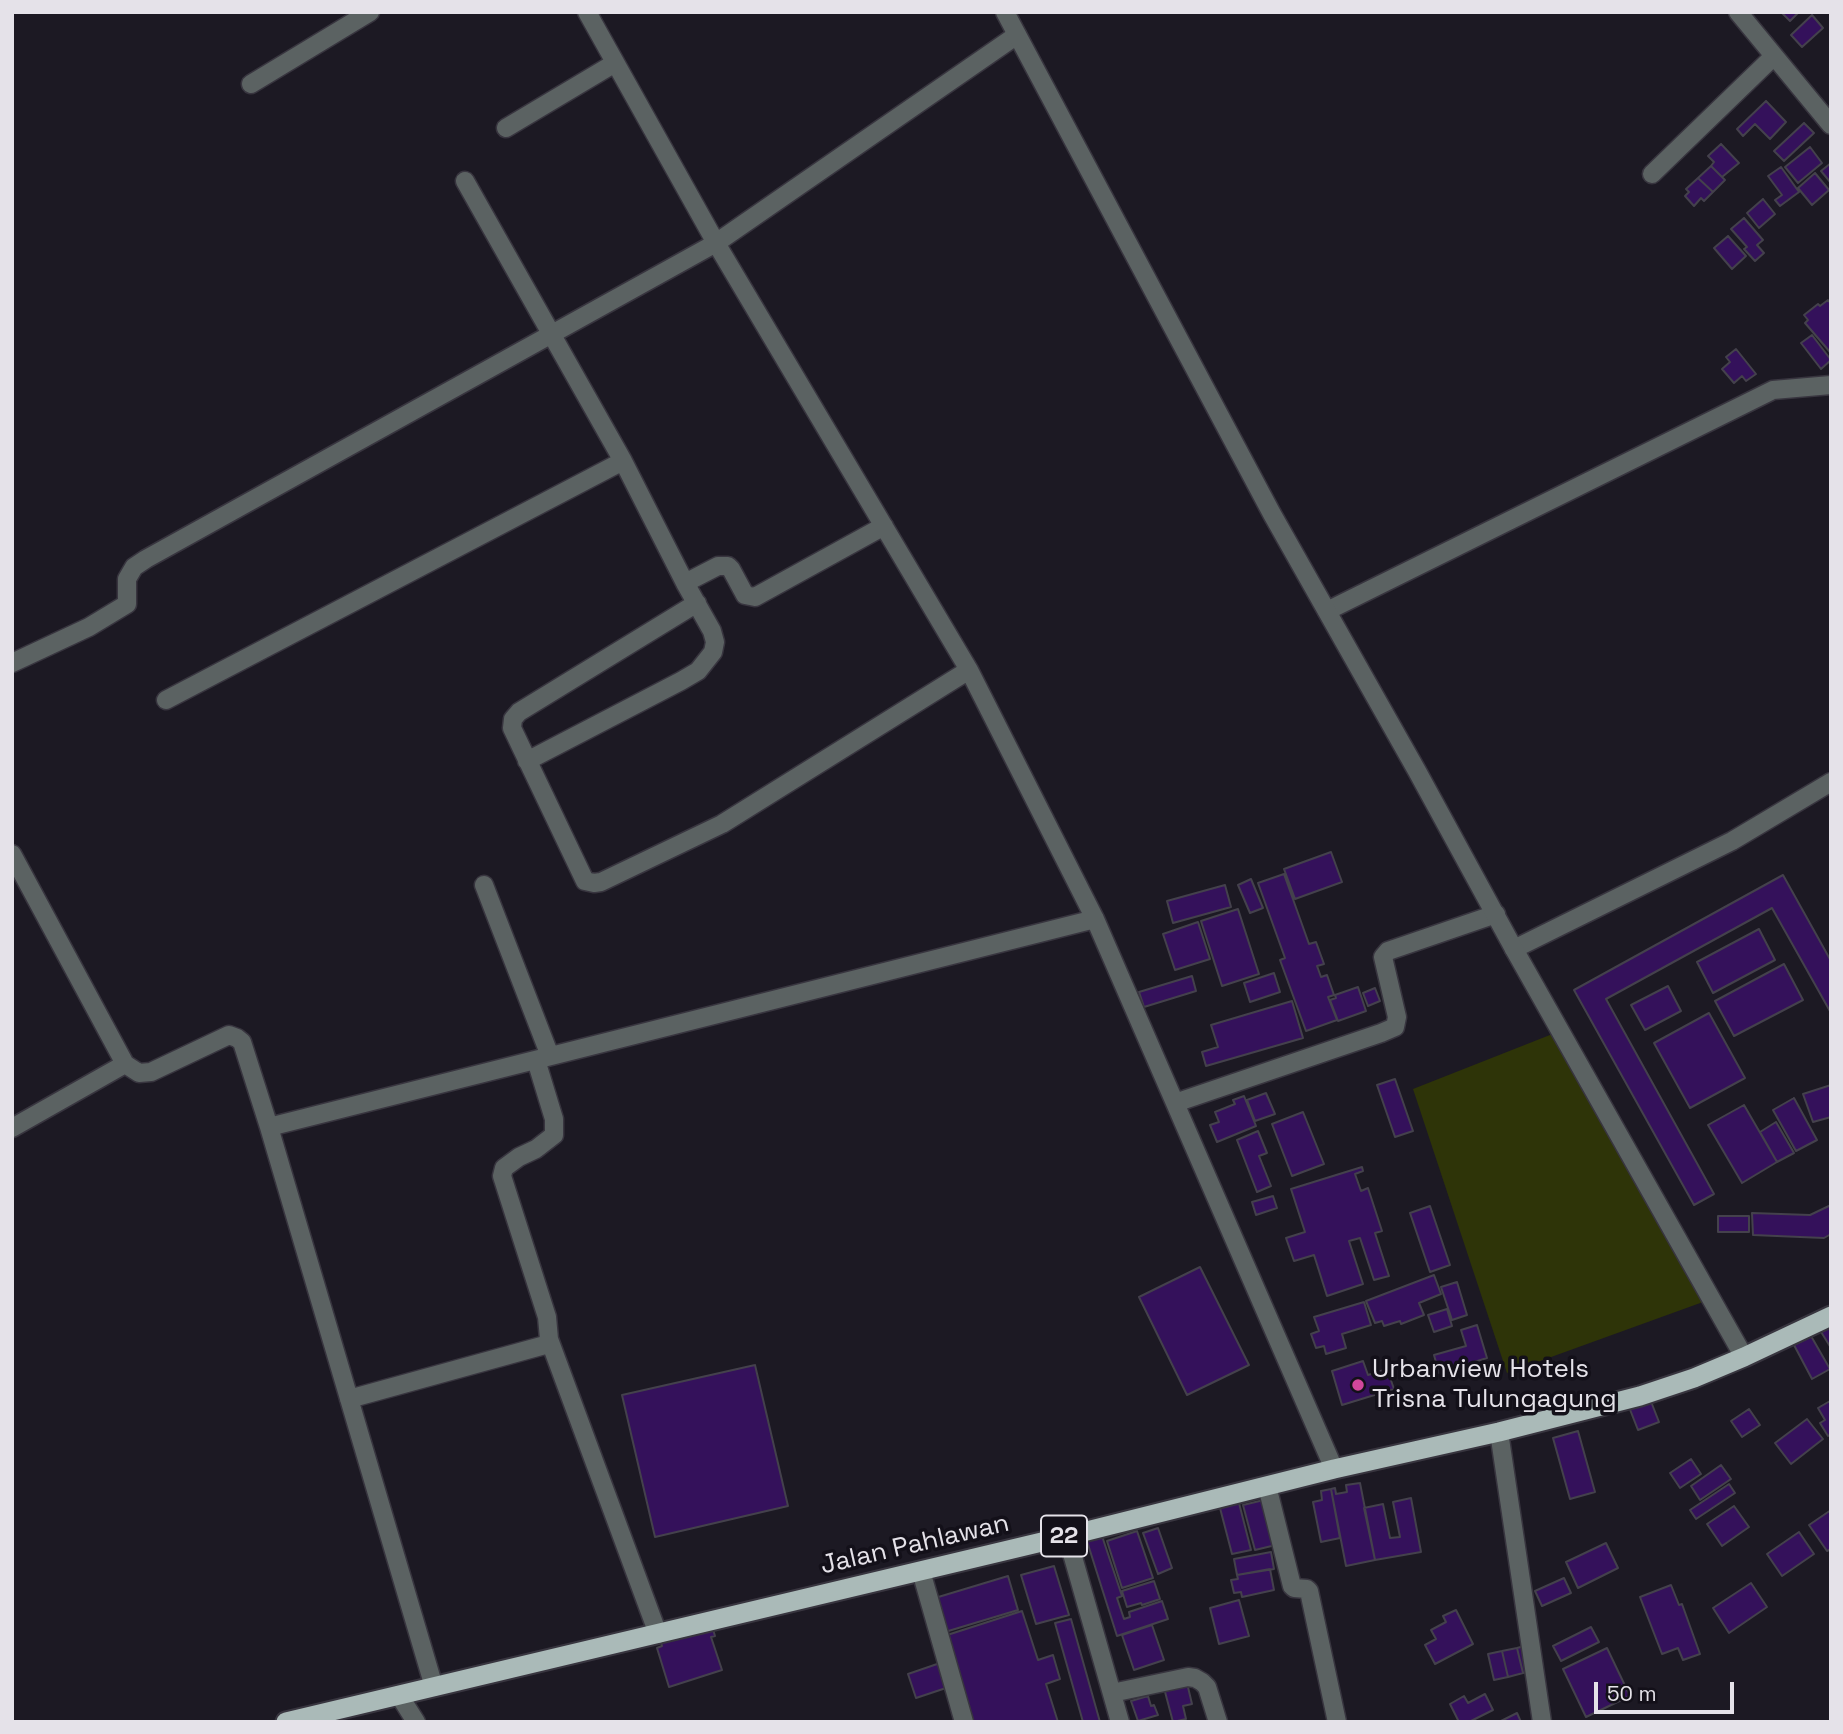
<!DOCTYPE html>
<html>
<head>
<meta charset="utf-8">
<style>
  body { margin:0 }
  #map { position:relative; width:1843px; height:1734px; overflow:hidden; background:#1c1923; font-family:"Space Grotesk",sans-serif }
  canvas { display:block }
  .frame { position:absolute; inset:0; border:14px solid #e5e2e9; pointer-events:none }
  .scale { position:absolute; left:1594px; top:1682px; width:140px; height:32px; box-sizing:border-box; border:4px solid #e5e2e9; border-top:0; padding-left:9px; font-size:21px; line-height:24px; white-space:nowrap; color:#e5e2e9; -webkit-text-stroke:5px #131019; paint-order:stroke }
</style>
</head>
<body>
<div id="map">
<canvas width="1843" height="1734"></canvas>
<div class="frame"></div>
<div class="scale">50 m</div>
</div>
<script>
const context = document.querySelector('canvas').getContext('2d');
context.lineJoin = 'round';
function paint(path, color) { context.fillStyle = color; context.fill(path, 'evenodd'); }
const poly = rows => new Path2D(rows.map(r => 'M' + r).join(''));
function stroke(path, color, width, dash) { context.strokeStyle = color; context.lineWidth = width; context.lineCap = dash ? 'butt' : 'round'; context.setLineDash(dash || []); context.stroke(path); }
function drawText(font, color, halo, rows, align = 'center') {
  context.font = font + ' "Space Grotesk",sans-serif'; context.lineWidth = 7; context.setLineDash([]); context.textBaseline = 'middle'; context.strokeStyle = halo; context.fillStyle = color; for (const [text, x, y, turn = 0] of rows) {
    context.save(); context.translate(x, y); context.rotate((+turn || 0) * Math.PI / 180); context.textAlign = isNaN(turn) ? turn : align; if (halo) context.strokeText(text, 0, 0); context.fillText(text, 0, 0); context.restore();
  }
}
paint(poly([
  [1555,1033,1703,1302,1507,1373,1413,1089]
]), '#2e3408');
const building = poly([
  [1781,12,1799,12,1790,21,1781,12],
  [1812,15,1823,28,1802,47,1791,35,1812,15],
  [1766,101,1786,122,1770,139,1755,124,1743,136,1737,129,1766,101],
  [1804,123,1814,133,1784,161,1774,151,1804,123],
  [1721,144,1739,163,1722,177,1711,166,1714,162,1708,156,1721,144],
  [1810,147,1822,163,1798,183,1785,167,1810,147],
  [1831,163,1831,183,1821,171,1831,163],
  [1711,166,1725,180,1713,192,1698,178,1711,166],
  [1781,167,1799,192,1780,206,1775,200,1782,195,1768,176,1781,167],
  [1815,173,1829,190,1812,205,1798,188,1815,173],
  [1698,178,1713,192,1704,201,1701,198,1694,206,1685,196,1689,192,1686,189,1698,178],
  [1763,199,1775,214,1759,228,1747,213,1763,199],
  [1744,218,1763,240,1757,245,1764,253,1755,261,1744,249,1747,247,1731,229,1744,218],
  [1728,236,1746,256,1732,269,1714,248,1728,236],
  [1828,300,1831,304,1830,352,1805,323,1808,320,1804,315,1818,304,1820,306,1828,300],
  [1812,335,1831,360,1821,369,1801,343,1812,335],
  [1736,349,1756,374,1746,381,1742,376,1734,383,1722,369,1730,362,1726,357,1736,349],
  [1331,852,1342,882,1295,899,1284,869,1331,852],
  [1284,874,1309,944,1316,942,1324,964,1317,966,1321,977,1327,975,1334,995,1328,997,1337,1020,1306,1031,1280,960,1285,958,1258,883,1284,874],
  [1783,875,1831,961,1831,1013,1772,908,1606,999,1714,1194,1694,1205,1574,990,1783,875],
  [1251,879,1263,908,1250,913,1238,885,1251,879],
  [1225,885,1231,907,1173,923,1167,901,1225,885],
  [1238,909,1259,974,1222,986,1201,921,1238,909],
  [1198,922,1210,959,1175,970,1163,934,1198,922],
  [1759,929,1775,960,1713,993,1697,962,1759,929],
  [1784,964,1803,1000,1734,1036,1715,1001,1784,964],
  [1274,973,1280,992,1250,1002,1244,983,1274,973],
  [1192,976,1196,991,1144,1007,1139,992,1192,976],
  [1668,986,1681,1011,1645,1030,1631,1005,1668,986],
  [1358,987,1366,1011,1338,1021,1330,1000,1336,998,1335,995,1358,987],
  [1375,988,1380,1001,1368,1006,1363,993,1375,988],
  [1292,1001,1303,1038,1206,1066,1202,1052,1218,1047,1211,1025,1292,1001],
  [1709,1013,1745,1078,1690,1108,1654,1043,1709,1013],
  [1395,1079,1413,1131,1395,1137,1377,1085,1395,1079],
  [1831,1085,1831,1117,1813,1122,1803,1094,1831,1085],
  [1266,1093,1275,1114,1255,1121,1247,1100,1266,1093],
  [1244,1096,1256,1126,1217,1142,1210,1125,1219,1122,1215,1112,1235,1104,1233,1100,1244,1096],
  [1794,1098,1817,1140,1796,1151,1773,1110,1794,1098],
  [1744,1105,1777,1162,1742,1183,1708,1125,1744,1105],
  [1303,1112,1324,1164,1292,1176,1272,1124,1303,1112],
  [1776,1122,1794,1153,1777,1162,1760,1132,1776,1122],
  [1258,1131,1267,1153,1259,1156,1271,1186,1257,1192,1237,1140,1258,1131],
  [1362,1167,1363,1171,1355,1174,1361,1191,1368,1188,1382,1231,1375,1233,1389,1276,1374,1280,1360,1238,1349,1241,1363,1284,1327,1296,1314,1255,1294,1261,1286,1238,1305,1232,1291,1189,1362,1167],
  [1273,1196,1277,1208,1256,1215,1252,1202,1273,1196],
  [1831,1205,1831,1234,1824,1238,1753,1235,1752,1213,1810,1215,1831,1205],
  [1430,1206,1450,1265,1430,1272,1410,1213,1430,1206],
  [1718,1216,1749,1216,1749,1232,1718,1232,1718,1216],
  [1200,1267,1249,1365,1187,1395,1139,1297,1200,1267],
  [1434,1275,1441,1294,1419,1303,1424,1315,1401,1324,1400,1321,1384,1326,1382,1321,1375,1323,1366,1301,1434,1275],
  [1457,1282,1467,1315,1452,1320,1441,1287,1457,1282],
  [1364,1302,1371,1325,1342,1334,1346,1348,1326,1354,1324,1346,1316,1348,1311,1334,1319,1331,1314,1317,1364,1302],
  [1447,1309,1452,1326,1434,1332,1428,1315,1447,1309],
  [1831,1319,1831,1348,1818,1327,1831,1319],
  [1477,1325,1487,1358,1439,1373,1434,1355,1466,1346,1461,1330,1477,1325],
  [1811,1336,1830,1369,1812,1379,1794,1345,1811,1336],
  [1363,1361,1368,1375,1387,1369,1394,1389,1342,1405,1332,1371,1363,1361],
  [755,1365,788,1506,655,1537,622,1395,755,1365],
  [1650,1399,1659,1422,1638,1430,1629,1407,1650,1399],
  [1830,1401,1831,1434,1828,1436,1820,1423,1825,1420,1818,1408,1830,1401],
  [1749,1409,1760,1425,1742,1437,1731,1421,1749,1409],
  [1807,1419,1823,1439,1791,1464,1775,1443,1807,1419],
  [1578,1431,1595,1492,1570,1499,1553,1438,1578,1431],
  [1691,1459,1701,1474,1680,1488,1670,1473,1691,1459],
  [1721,1465,1731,1479,1700,1500,1691,1486,1721,1465],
  [1360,1483,1375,1560,1346,1566,1331,1489,1335,1488,1336,1494,1347,1492,1346,1485,1360,1483],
  [1729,1484,1735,1493,1696,1519,1690,1510,1729,1484],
  [1331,1489,1340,1538,1321,1542,1313,1502,1322,1500,1321,1491,1331,1489],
  [1411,1498,1421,1552,1375,1560,1364,1508,1383,1504,1390,1538,1400,1537,1393,1502,1411,1498],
  [1268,1499,1280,1544,1255,1550,1243,1505,1268,1499],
  [1239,1503,1251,1550,1232,1554,1220,1508,1239,1503],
  [1734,1506,1749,1527,1722,1546,1707,1524,1734,1506],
  [1831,1510,1831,1549,1827,1551,1809,1525,1831,1510],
  [1158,1528,1172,1568,1158,1574,1143,1533,1158,1528],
  [1137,1531,1153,1578,1122,1588,1107,1541,1137,1531],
  [1799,1532,1814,1554,1782,1576,1767,1554,1799,1532],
  [1101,1533,1122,1596,1117,1598,1124,1619,1130,1617,1129,1612,1162,1601,1168,1619,1117,1636,1086,1538,1101,1533],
  [1606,1543,1618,1568,1578,1588,1566,1562,1606,1543],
  [1271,1552,1274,1569,1237,1575,1234,1559,1271,1552],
  [1054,1566,1069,1615,1036,1624,1021,1575,1054,1566],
  [1270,1569,1274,1590,1242,1597,1241,1592,1234,1593,1231,1580,1238,1579,1237,1575,1270,1569],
  [1008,1576,1018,1610,945,1632,935,1598,1008,1576],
  [1564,1578,1571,1593,1542,1606,1535,1591,1564,1578],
  [1154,1581,1160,1599,1142,1605,1141,1603,1127,1607,1122,1591,1154,1581],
  [1751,1583,1767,1607,1729,1633,1713,1608,1751,1583],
  [1671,1585,1679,1605,1682,1604,1700,1654,1683,1660,1678,1648,1662,1654,1640,1597,1671,1585],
  [1239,1600,1249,1636,1219,1644,1210,1608,1239,1600],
  [1456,1610,1473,1644,1435,1664,1425,1645,1436,1639,1431,1630,1446,1622,1443,1616,1456,1610],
  [1022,1611,1038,1660,1053,1655,1060,1679,1046,1684,1058,1722,969,1722,941,1637,1022,1611],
  [1071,1619,1100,1722,1083,1722,1055,1623,1071,1619],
  [1152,1625,1164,1660,1134,1670,1122,1635,1152,1625],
  [712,1626,715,1636,711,1637,722,1670,669,1687,657,1648,662,1646,661,1642,712,1626],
  [1591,1627,1599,1642,1561,1661,1553,1646,1591,1627],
  [1528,1645,1534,1671,1523,1673,1517,1648,1528,1645],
  [1517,1648,1523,1673,1508,1677,1502,1651,1517,1648],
  [1607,1648,1630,1696,1586,1717,1563,1669,1607,1648],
  [1502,1651,1508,1677,1494,1680,1488,1654,1502,1651],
  [943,1662,952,1686,916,1698,908,1674,943,1662],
  [1187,1683,1192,1704,1183,1706,1186,1719,1173,1722,1164,1688,1187,1683],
  [1485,1694,1493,1710,1469,1722,1459,1722,1450,1704,1464,1696,1468,1703,1485,1694],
  [1148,1696,1151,1706,1154,1705,1158,1715,1138,1721,1131,1701,1148,1696],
  [1517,1713,1521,1722,1499,1722,1517,1713]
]);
paint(building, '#34115b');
stroke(building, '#44414c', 2);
const minor = poly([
  [587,12,716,243,969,670,1095,919,1334,1469],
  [1738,12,1831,125],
  [251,84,370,12],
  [506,128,615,63],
  [1652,174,1774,56],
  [465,181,623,461,685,583,712,631,715,642,713,652,698,671,681,681,527,761],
  [685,583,718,566,728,566,731,569,745,595,755,597,884,526],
  [697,603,519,712,513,719,512,728,585,881,594,883,601,882,722,824,969,670],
  [1327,611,1773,390,1831,385],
  [12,663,89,627,127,604,127,579,134,567,146,559,716,243,1017,35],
  [166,700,623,461],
  [12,854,125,1064,139,1073,151,1072,229,1035,237,1038,242,1042,269,1127,434,1687],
  [484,885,550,1056],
  [1514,949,1732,841,1831,782],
  [1175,1103,1381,1033,1395,1027,1397,1017,1383,957,1388,951,1496,914],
  [269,1127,1095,919],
  [12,1128,125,1064],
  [549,1339,658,1634],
  [349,1399,545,1345,549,1339,547,1317,502,1176,504,1168,519,1157,536,1149,554,1135,554,1119,536,1060],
  [1499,1432,1542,1722],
  [1267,1486,1292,1586,1294,1588,1307,1589,1309,1591,1337,1722],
  [1067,1536,1120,1722],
  [921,1571,964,1722],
  [1112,1693,1188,1677,1195,1678,1202,1682,1207,1687,1218,1722],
  [399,1695,416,1722]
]);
const tertiary = poly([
  [1005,12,1272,514,1417,771,1514,949,1744,1357]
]);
const trunk = poly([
  [286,1722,1067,1536,1334,1469,1499,1432,1640,1396,1694,1378,1744,1357,1831,1316]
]);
stroke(minor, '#38353f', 21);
stroke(tertiary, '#38353f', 21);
stroke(trunk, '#38353f', 23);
stroke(minor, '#5b6262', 18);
stroke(tertiary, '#5b6262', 18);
stroke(trunk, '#aabab8', 19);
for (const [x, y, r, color] of [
  [1358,1385,7,"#d1479c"]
]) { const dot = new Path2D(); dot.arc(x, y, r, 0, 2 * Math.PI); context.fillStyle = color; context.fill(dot); stroke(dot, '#131019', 2.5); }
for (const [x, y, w] of [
  [1064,1536,46]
]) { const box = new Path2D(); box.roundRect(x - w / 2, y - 20.5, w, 41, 5); context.fillStyle = '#131019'; context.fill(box); stroke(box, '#e5e2e9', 2); }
drawText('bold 24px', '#e5e2e9', null, [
  ["22",1064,1536]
]);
drawText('26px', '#e5e2e9', '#131019', [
  ["Urbanview Hotels",1372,1370],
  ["Trisna Tulungagung",1372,1400]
], 'left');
drawText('26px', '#e5e2e9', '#131019', [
  ["Jalan Pahlawan",915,1545,-13]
]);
</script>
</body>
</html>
